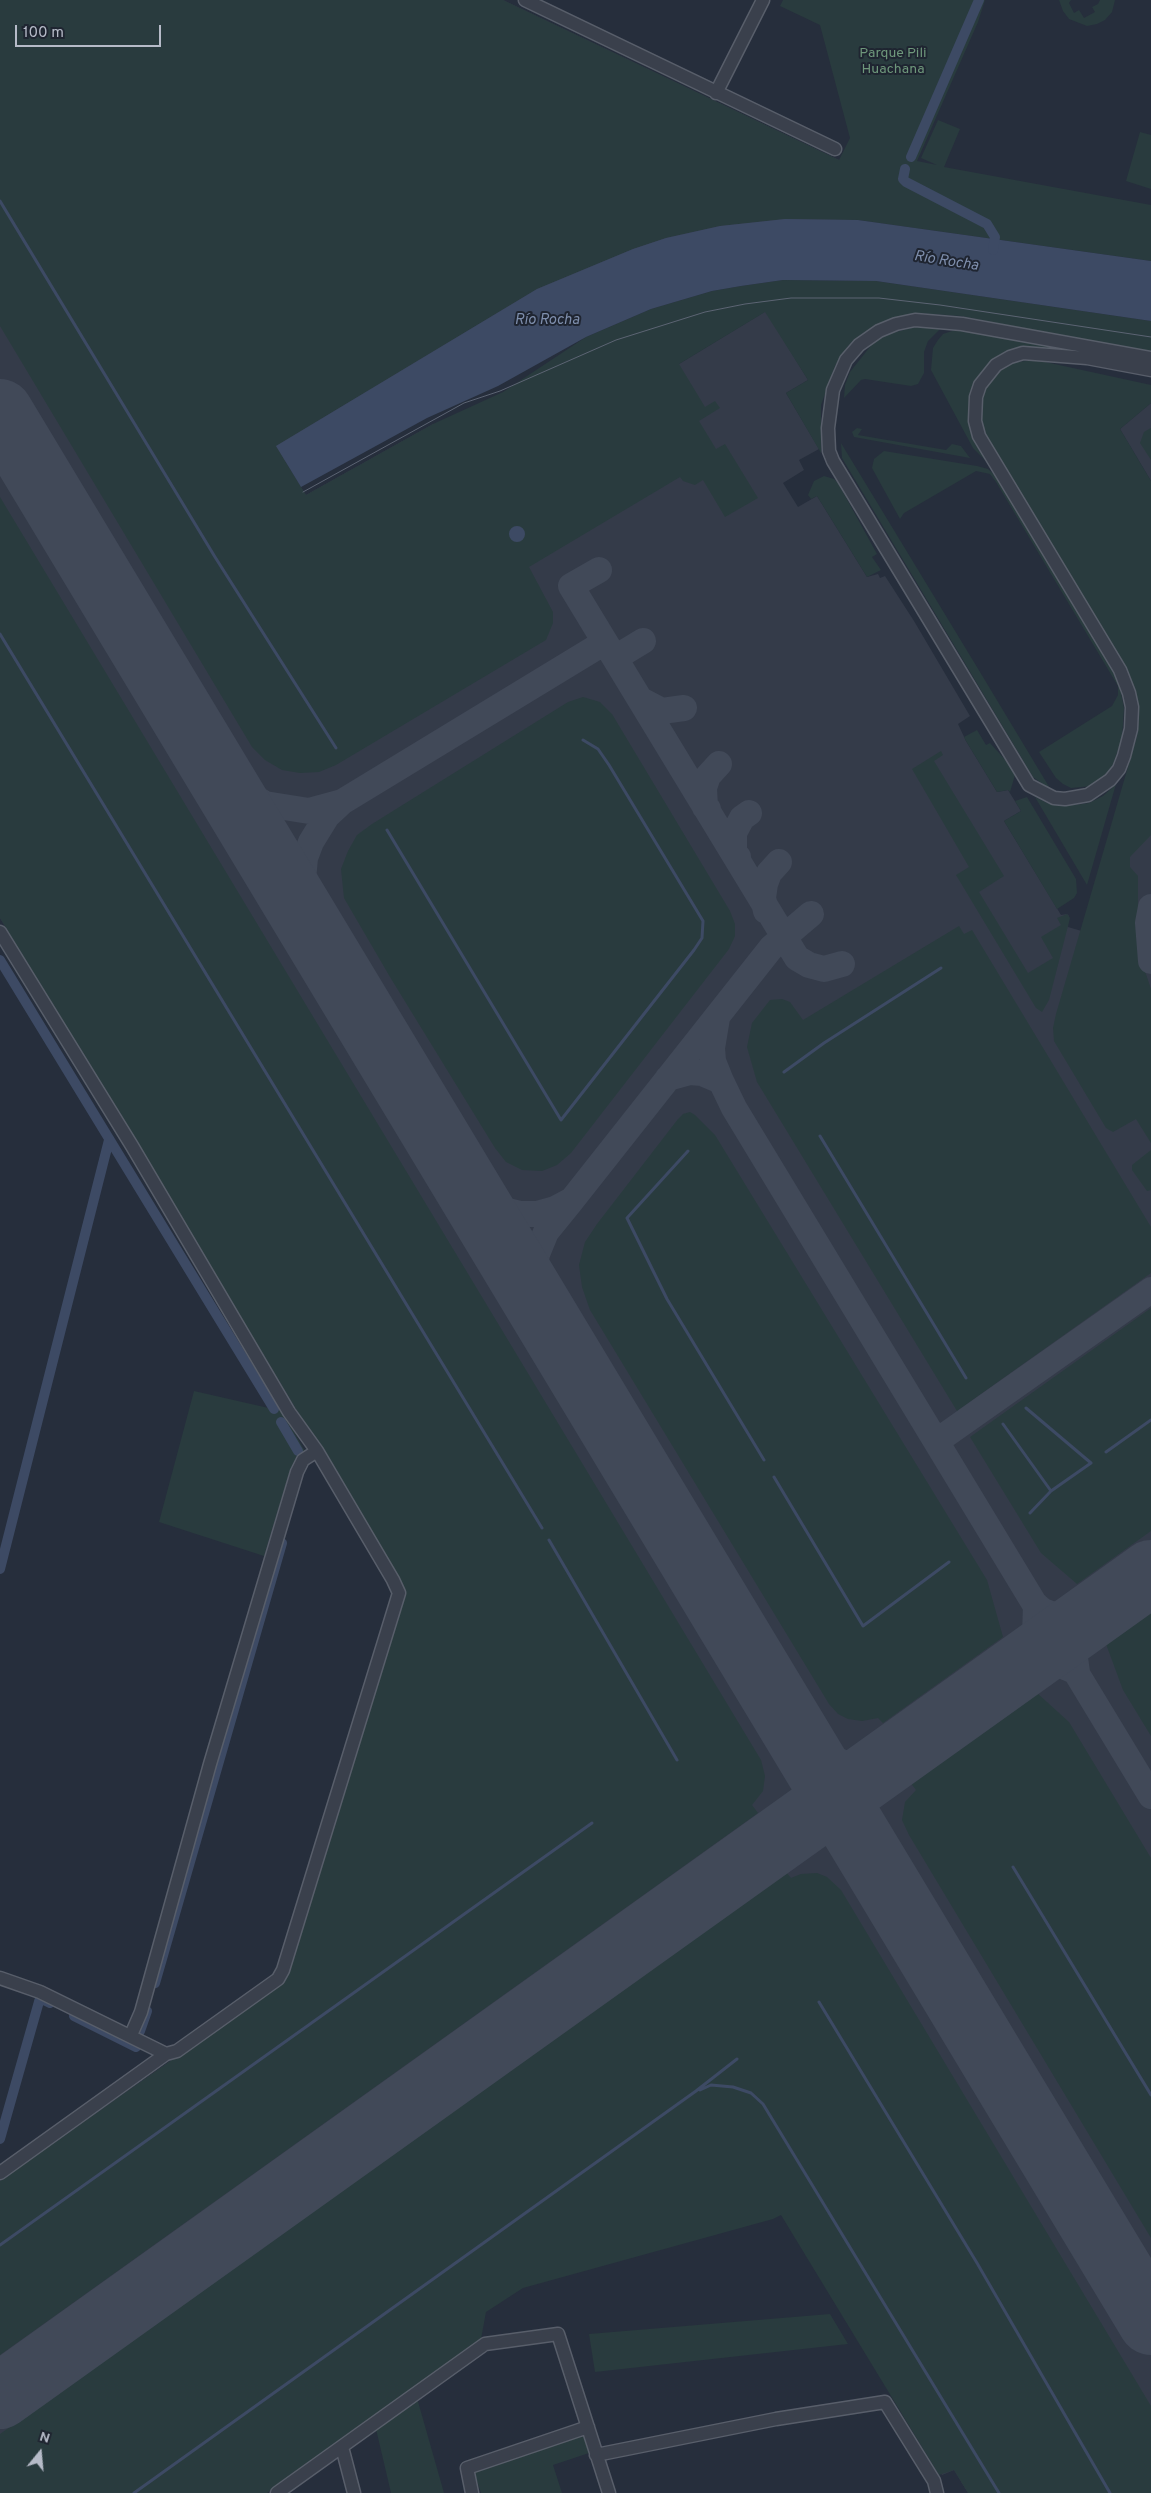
<!DOCTYPE html>
<html>
<head>
<meta charset="utf-8">
<style>
  body { margin:0 }
  #map { position:relative; width:1151px; height:2493px; overflow:hidden; background:#262e3c; font-family:Overpass,sans-serif }
  canvas { display:block }
  .north { position:absolute; left:15px; top:2428px; width:50px; height:50px; -webkit-text-stroke:4px #1f2531; paint-order:stroke; rotate:17deg; font-size:14px; font-weight:700; line-height:20px; text-align:center; color:#b6bbc8 }
  .north::after { content:''; display:block; margin:auto; width:18px; height:22px; background:#b6bbc8; clip-path:polygon(50% 0,100% 100%,50% 72%,0 100%) }
  .scale { position:absolute; left:15px; top:25px; width:146px; height:22px; box-sizing:border-box; border:2px solid #b6bbc8; border-top:0; padding-left:6px; font-size:15px; line-height:18px; white-space:nowrap; color:#b6bbc8; -webkit-text-stroke:4px #1f2531; paint-order:stroke }
</style>
</head>
<body>
<div id="map">
<canvas width="1151" height="2493"></canvas>
<div class="north">N</div>
<div class="scale">100 m</div>
</div>
<script>
const context = document.querySelector('canvas').getContext('2d');
context.lineJoin = 'round';
function paint(path, color) { context.fillStyle = color; context.fill(path, 'evenodd'); }
const poly = rows => new Path2D(rows.map(r => 'M' + r).join(''));
function stroke(path, color, width, dash) { context.strokeStyle = color; context.lineWidth = width; context.lineCap = dash ? 'butt' : 'round'; context.setLineDash(dash || []); context.stroke(path); }
function drawText(font, color, halo, rows, align = 'center') {
  context.font = font + ' Overpass,sans-serif'; context.lineWidth = 4; context.setLineDash([]); context.textBaseline = 'middle'; context.strokeStyle = halo; context.fillStyle = color; for (const [text, x, y, turn = 0] of rows) {
    context.save(); context.translate(x, y); context.rotate((+turn || 0) * Math.PI / 180); context.textAlign = isNaN(turn) ? turn : align; if (halo) context.strokeText(text, 0, 0); context.fillText(text, 0, 0); context.restore();
  }
}
paint(poly([
  [0,0,503,0,839,160,858,220,285,462,306,495,433,424,442,433,679,364,766,311,808,380,786,393,819,449,799,460,804,470,783,483,798,507,817,496,867,577,878,574,880,578,885,576,914,621,970,716,958,724,966,741,997,792,1008,790,1021,811,1004,821,1061,915,1067,914,1069,916,1068,927,1085,932,1151,724,1151,2493,968,2493,954,2470,942,2475,719,2101,0,2493,0,2181,281,1983,403,1598,404,1588,0,918],
  [1151,403,1151,481,1120,429]
]), '#343b49');
paint(poly([
  [0,0,503,0,839,160,850,138,820,25,780,6,783,0,985,0,978,22,917,161,937,165,921,158,938,120,960,129,944,167,1151,205,1151,261,858,220,785,219,720,226,666,238,633,249,537,289,276,446,306,495,433,424,503,392,586,337,651,309,712,291,741,286,783,280,876,281,1151,321,1151,353,961,316,917,313,898,317,879,324,862,334,848,346,835,366,821,405,821,453,786,393,808,380,765,312,679,364,705,407,715,401,720,408,699,421,716,449,725,444,758,498,725,517,703,480,695,485,683,481,680,477,529,567,553,612,553,623,546,640,336,765,319,772,300,773,282,770,265,760,252,747,0,326],
  [1059,0,1071,0,1069,3,1074,13,1079,10,1084,18,1095,12,1092,7,1098,4,1100,0,1115,0,1112,12,1105,20,1097,24,1087,26,1069,19,1063,11],
  [1140,132,1151,135,1151,189,1126,181],
  [919,326,942,327,928,341,924,352,924,373,918,384,911,386,865,379,861,380,844,398,845,385,850,372,873,343,888,334],
  [958,329,1035,341,1151,366,1035,347,1014,349,1001,354,991,361,976,380,969,403,968,415,971,429,985,460,973,448,931,370,933,348,938,340,943,334],
  [1036,360,1151,385,1151,403,1120,429,1151,481,1151,835,1130,857,1130,867,1138,876,1138,950,1151,989,1151,1143,1136,1119,1113,1132,1106,1128,1054,1041,1053,1028,1056,1014,1137,736,1139,709,1134,690,984,431,981,420,981,397,986,386,996,372,1005,366,1016,362],
  [857,428,862,429,858,435,946,450,952,444,961,446,970,458,854,437,852,432],
  [1151,428,1151,460,1140,443,1144,432],
  [841,443,980,672,1051,790,1033,777,842,458],
  [884,451,977,466,988,469,995,475,1119,682,1124,708,1122,739,1112,767,1103,779,1092,786,1071,788,1063,784,1056,778,1039,752,1112,706,1118,695,1118,686,996,482,990,474,976,471,904,513,900,519,872,468,874,459],
  [824,476,834,479,838,483,877,554,872,557,881,570,867,577,817,496,811,499,808,495,814,481],
  [0,497,761,1760,765,1776,763,1791,752,1805,758,1813,0,2355,0,2181,281,1983,403,1598,404,1588,0,918],
  [583,697,600,702,612,714,730,911,735,924,735,936,729,949,571,1153,557,1165,542,1171,522,1170,506,1162,495,1148,390,977,344,898,341,869,348,851,357,835,372,824,568,702],
  [977,730,986,745,990,743,1009,764,1015,775,1010,792,1008,790,997,792,966,741,964,737],
  [941,751,943,755,934,761,1004,876,979,892,1028,973,1053,958,1041,937,1061,925,1057,918,1067,914,1070,918,1049,1000,1042,1012,1036,1008,956,875,969,867,912,769],
  [1116,784,1087,885,1035,797,1047,803,1075,805,1089,803,1103,796],
  [1027,797,1076,879,1077,893,1074,898,1057,909,1004,821,1021,811,1015,801],
  [959,926,964,934,972,930,1151,1227,1151,1273,957,1411,757,1082,747,1047,752,1023,770,1000,782,999,790,1002,803,1020],
  [690,1112,695,1115,715,1135,987,1580,1003,1637,883,1723,878,1718,862,1721,848,1719,838,1714,829,1704,590,1310,582,1287,579,1265,585,1242,597,1224,678,1119,683,1114],
  [1151,1150,1151,1190,1147,1191,1132,1170,1132,1165],
  [1151,1308,1151,1531,1077,1584,1041,1553,970,1437],
  [194,1391,273,1409,280,1408,305,1451,294,1462,289,1474,264,1556,159,1522],
  [1151,1611,1151,1736,1123,1690,1106,1644],
  [1036,1692,1069,1722,1151,1858,1151,2238,909,1835,902,1820,905,1802,916,1790,910,1782],
  [786,1872,791,1878,801,1874,817,1873,827,1877,841,1890,1151,2406,1151,2493,968,2493,954,2470,939,2475,781,2215,773,2219,523,2288,486,2312,481,2339,267,2493,0,2493,0,2434],
  [830,2314,848,2344,595,2372,589,2334],
  [417,2398,444,2493,391,2493,376,2429],
  [583,2434,589,2453,553,2465,562,2493,481,2493,474,2472]
]), '#293b3e');
paint(poly([
  [785,219,858,220,1151,261,1151,321,876,281,783,280,741,286,712,291,651,309,586,337,498,386,427,418,301,487,276,446,537,289,633,249,666,238,720,226],
  '509 534a8 8 0 1 1 16 0a8 8 0 1 1-16 0Z'
]), '#3d4a64');
stroke(poly([
  [0,201,215,557,336,748],
  [0,634,542,1528],
  [387,830,561,1120,694,950,702,938,703,921,609,765,598,749,583,740],
  [784,1072,824,1043,941,968],
  [820,1136,966,1378],
  [688,1151,627,1218,667,1299,764,1460],
  [1026,1408,1091,1463,1051,1491,1030,1513],
  [1003,1424,1051,1491],
  [1106,1452,1151,1420],
  [774,1477,863,1626,949,1562],
  [549,1540,677,1760],
  [1013,1867,1151,2095],
  [819,2002,977,2263,1110,2493],
  [700,2090,711,2085,733,2087,751,2093,763,2104,999,2493],
  [0,2245,592,1823],
  [134,2493,696,2091,737,2059]
]), '#3d4a64', 3);
stroke(poly([
  [911,157,979,0],
  [905,169,903,179,906,182,987,224,995,237,993,250],
  [0,960,274,1409],
  [281,1422,298,1451],
  [0,1569,109,1140],
  [155,1983,282,1543],
  [74,2016,136,2047],
  [140,2031,147,2011],
  [0,2139,40,1998,50,2003]
]), '#3d4a64', 10);
stroke(poly([
  [599,570,571,586,797,958,809,965,824,969,842,964],
  [615,658,643,641],
  [641,700,662,711,684,708],
  [209,761,228,781,265,804,309,811,342,802,327,816,311,842,305,858,303,879,309,925],
  [342,802,605,642],
  [708,809,705,807,704,788,708,776,719,764],
  [738,857,734,854,734,833,742,818,749,813],
  [1151,907,1148,923,1151,961],
  [766,911,763,898,765,884,769,873,779,862],
  [668,1078,690,1072,702,1073,721,1081,713,1061,712,1048,717,1018],
  [721,1081,734,1108,1151,1796],
  [461,1178,489,1203,503,1210,520,1214,537,1214,555,1209,572,1200,546,1232,537,1254,534,1270,545,1317],
  [572,1200,771,948,811,914],
  [937,1441,1151,1290],
  [1036,1605,1035,1636,1030,1648,1014,1671,1030,1664,1051,1661,1077,1672],
  [1036,1605,1043,1611,1064,1619,1092,1615,1077,1640,1074,1651,1077,1672],
  [798,1738,814,1751,844,1763,866,1763,878,1760,917,1740],
  [865,1849,861,1834,862,1805,866,1791,881,1766]
]), '#414958', 26);
stroke(poly([
  [0,412,1151,2322],
  [0,2396,1151,1573]
]), '#414958', 66);
const minor = poly([
  [525,0,835,149],
  [716,93,763,0],
  [1151,358,962,324,915,320,896,324,879,331,859,345,846,360,833,390,828,428,829,451,833,461,1029,785,1054,798,1065,799,1088,795,1110,780,1119,769,1124,756,1131,729,1132,707,1129,693,1120,670,979,436,975,421,976,397,980,385,996,365,1010,357,1023,353,1087,358,1151,370],
  [0,932,132,1146,289,1412,317,1451,393,1580,399,1593,283,1970,278,1979,177,2051,166,2054,0,2173],
  [0,1978,40,1992,166,2054],
  [131,2035,141,2012,210,1764,297,1472,303,1460,317,1451],
  [342,2447,354,2493],
  [596,2455,776,2419,885,2402,934,2481,937,2493],
  [277,2493,485,2344,558,2334,609,2493],
  [472,2493,467,2468,588,2427]
]);
stroke(minor, '#585e6a', 15);
stroke(minor, '#3a404c', 12);
stroke(poly([
  [303,492,464,403,500,391,616,340,705,312,745,304,791,298,879,298,940,305,1151,337]
]), '#5c6473', 1);
drawText('14px', '#6e977b', '#1f2531', [
  ["Parque Pili",893,54],
  ["Huachana",893,70]
]);
drawText('italic 15px', '#7f8fad', '#1f2531', [
  ["Río Rocha",946,262,9],
  ["Río Rocha",547,321]
]);
</script>
</body>
</html>
